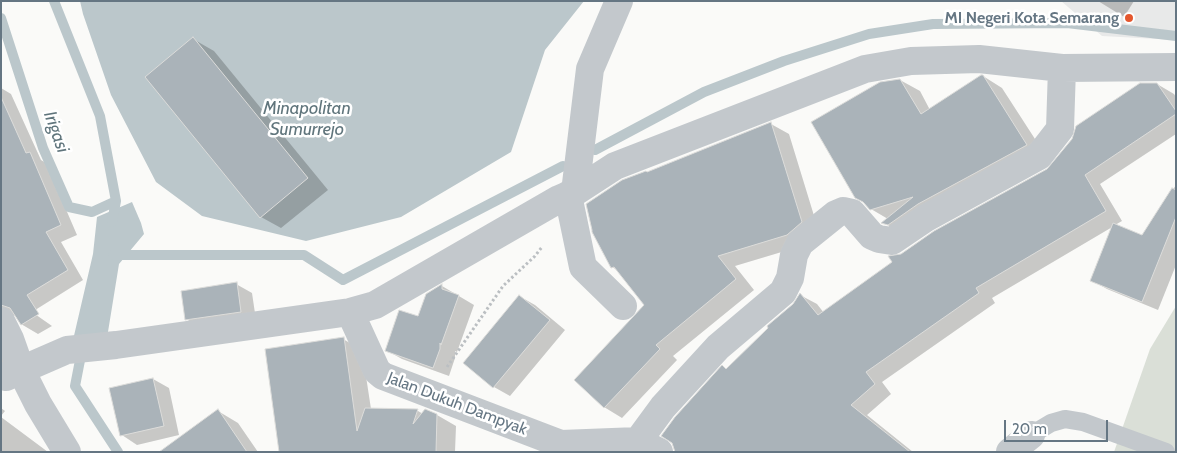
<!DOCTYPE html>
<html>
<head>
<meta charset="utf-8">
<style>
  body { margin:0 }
  #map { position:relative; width:1177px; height:453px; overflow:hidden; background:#fafaf8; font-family:Cabin,sans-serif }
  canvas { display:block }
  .frame { position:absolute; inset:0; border:2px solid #657683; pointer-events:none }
  .scale { position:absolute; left:1004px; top:420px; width:104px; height:22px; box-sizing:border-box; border:2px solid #657683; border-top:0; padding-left:6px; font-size:15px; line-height:18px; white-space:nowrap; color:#657683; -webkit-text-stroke:4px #fff; paint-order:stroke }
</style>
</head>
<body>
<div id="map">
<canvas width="1177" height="453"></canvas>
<div class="frame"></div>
<div class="scale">20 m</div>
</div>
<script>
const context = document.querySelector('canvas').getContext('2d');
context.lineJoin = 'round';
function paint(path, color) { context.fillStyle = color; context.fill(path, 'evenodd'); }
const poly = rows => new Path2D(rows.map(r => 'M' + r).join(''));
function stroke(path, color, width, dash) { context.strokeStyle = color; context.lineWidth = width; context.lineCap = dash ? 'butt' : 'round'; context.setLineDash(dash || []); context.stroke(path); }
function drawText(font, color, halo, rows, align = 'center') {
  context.font = font + ' Cabin,sans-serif'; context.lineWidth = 5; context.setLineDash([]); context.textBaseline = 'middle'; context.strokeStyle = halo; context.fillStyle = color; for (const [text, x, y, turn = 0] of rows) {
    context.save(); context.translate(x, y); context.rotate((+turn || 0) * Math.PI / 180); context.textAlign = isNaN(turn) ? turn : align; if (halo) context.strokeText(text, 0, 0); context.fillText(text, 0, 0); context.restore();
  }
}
paint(poly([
  [1061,1,1176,1,1176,40,1102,36]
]), '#e8e9e9');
paint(poly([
  [1176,306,1176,452,1114,452,1150,349]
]), '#dadfd7');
paint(poly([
  [80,1,584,1,545,50,511,152,401,217,306,241,202,216,156,182,111,95,83,14],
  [132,202,141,223,144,234,119,264,107,338,73,340,93,254,97,217]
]), '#bbc7cb');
paint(poly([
  [1098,1,1134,1,1124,17],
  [193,39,214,51,328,190,281,228,261,217],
  [983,76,1002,88,1046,156,902,233,884,223,888,219,871,209,900,80,920,91,930,110],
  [1157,84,1174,94,1176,97,1176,134,1100,184,1122,221,1115,225,1143,237,1176,185,1176,265,1158,310,1107,289,1091,280,1114,226,992,298,995,303,882,382,891,394,867,415,913,452,676,452,723,367,727,370,794,305,800,295,817,304,824,313,894,263,901,255,1048,170],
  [1,88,11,94,41,160,46,163,77,235,61,242,83,280,32,312,52,326,38,334,21,324,17,315,12,316,16,367,1,380],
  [771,124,789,134,819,232,805,245,735,266,754,290,673,356,677,360,622,418,604,407,646,306,619,271,612,267,648,173],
  [236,284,252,293,256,320,201,328,186,319],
  [442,286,474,305,457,352,455,351,455,358,449,376,402,359,386,350,419,318,427,294],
  [519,296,535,305,565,330,510,396,494,387,465,363],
  [343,339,362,350,371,409,418,411,423,414,437,415,456,426,455,452,281,452],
  [153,379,169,388,179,435,137,445,122,435],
  [1,408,5,411,1,416],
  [218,411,238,423,258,452,163,452],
  [1,417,48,452,1,452]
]), '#0003');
stroke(poly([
  [54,1,100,116,116,201,112,222],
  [1,18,43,148,69,207,92,212,116,201],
  [595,150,704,92,784,61,869,34,933,24,1067,23,1176,36],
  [113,255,304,255,343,280,563,166],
  [82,350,75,386,118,452]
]), '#bbc7cb', 10);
const building = poly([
  [193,37,308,178,260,218,145,77,193,37],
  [981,75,983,75,1027,145,918,204,888,225,881,223,913,197,870,210,863,202,855,198,811,122,880,82,900,79,921,114,981,75],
  [1140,83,1157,83,1176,111,1176,114,1085,175,1106,211,976,288,979,293,866,372,875,384,851,405,910,452,675,452,672,443,661,436,675,417,722,365,726,369,768,328,767,326,793,304,800,293,818,315,892,262,888,256,901,254,934,231,1047,169,1072,139,1076,126,1140,83],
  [1,97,26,153,30,152,61,225,46,232,68,270,27,295,39,314,21,325,10,308,1,305,1,97],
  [771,122,802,222,787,235,718,256,736,279,656,345,660,349,604,408,574,380,644,305,614,267,611,268,592,232,592,230,586,204,622,180,646,171,647,172,771,122],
  [1172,188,1176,190,1176,217,1142,302,1090,281,1113,223,1142,235,1172,188],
  [237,282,241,312,185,320,181,291,237,282],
  [442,284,442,289,459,295,441,345,440,343,440,349,433,368,385,351,399,310,418,316,426,294,442,284],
  [519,295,550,320,493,388,463,363,519,295],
  [344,337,357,431,365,408,418,409,413,424,425,409,437,414,436,452,279,452,265,349,344,337],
  [153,378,164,426,120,436,109,388,153,378],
  [218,409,247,452,159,452,218,409]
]);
paint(building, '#aab3b9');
stroke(building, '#dcdcda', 1);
stroke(poly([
  [447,367,503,286,535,256,542,247]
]), '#bbbfc2', 3, [2.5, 2.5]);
stroke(poly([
  [1031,435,1051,423,1065,419,1083,422,1166,452]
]), '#c3c8cc', 18);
stroke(poly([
  [575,192,590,69,619,1],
  [568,195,583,267,623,306],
  [350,312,377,371,383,376,561,444,638,441,659,452],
  [1,321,10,339,21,370,6,377,1,376],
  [638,441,663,407,718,347,783,292,790,278,794,255,800,243,836,214,843,211,852,213,872,236,879,239,892,241,926,218,1039,156,1060,129,1062,68],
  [67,452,38,404,21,370,67,350,116,345,350,312,375,305,559,199,575,192,615,166,865,69,911,61,979,59,1062,68,1176,67],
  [1010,452,1031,435]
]), '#c3c8cc', 28);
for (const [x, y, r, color] of [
  [1129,18,5,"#e4572e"]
]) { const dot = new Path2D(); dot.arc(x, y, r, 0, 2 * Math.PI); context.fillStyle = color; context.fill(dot); stroke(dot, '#fff', 2); }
drawText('bold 16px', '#657683', '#fff', [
  ["MI Negeri Kota Semarang",1119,18]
], 'right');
drawText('16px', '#657683', '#fff', [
  ["Jalan Dukuh Dampyak",457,404,21]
]);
drawText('italic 18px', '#60757c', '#fff', [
  ["Minapolitan",307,109],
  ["Sumurrejo",307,130],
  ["Irigasi",56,132,70]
]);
</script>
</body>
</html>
